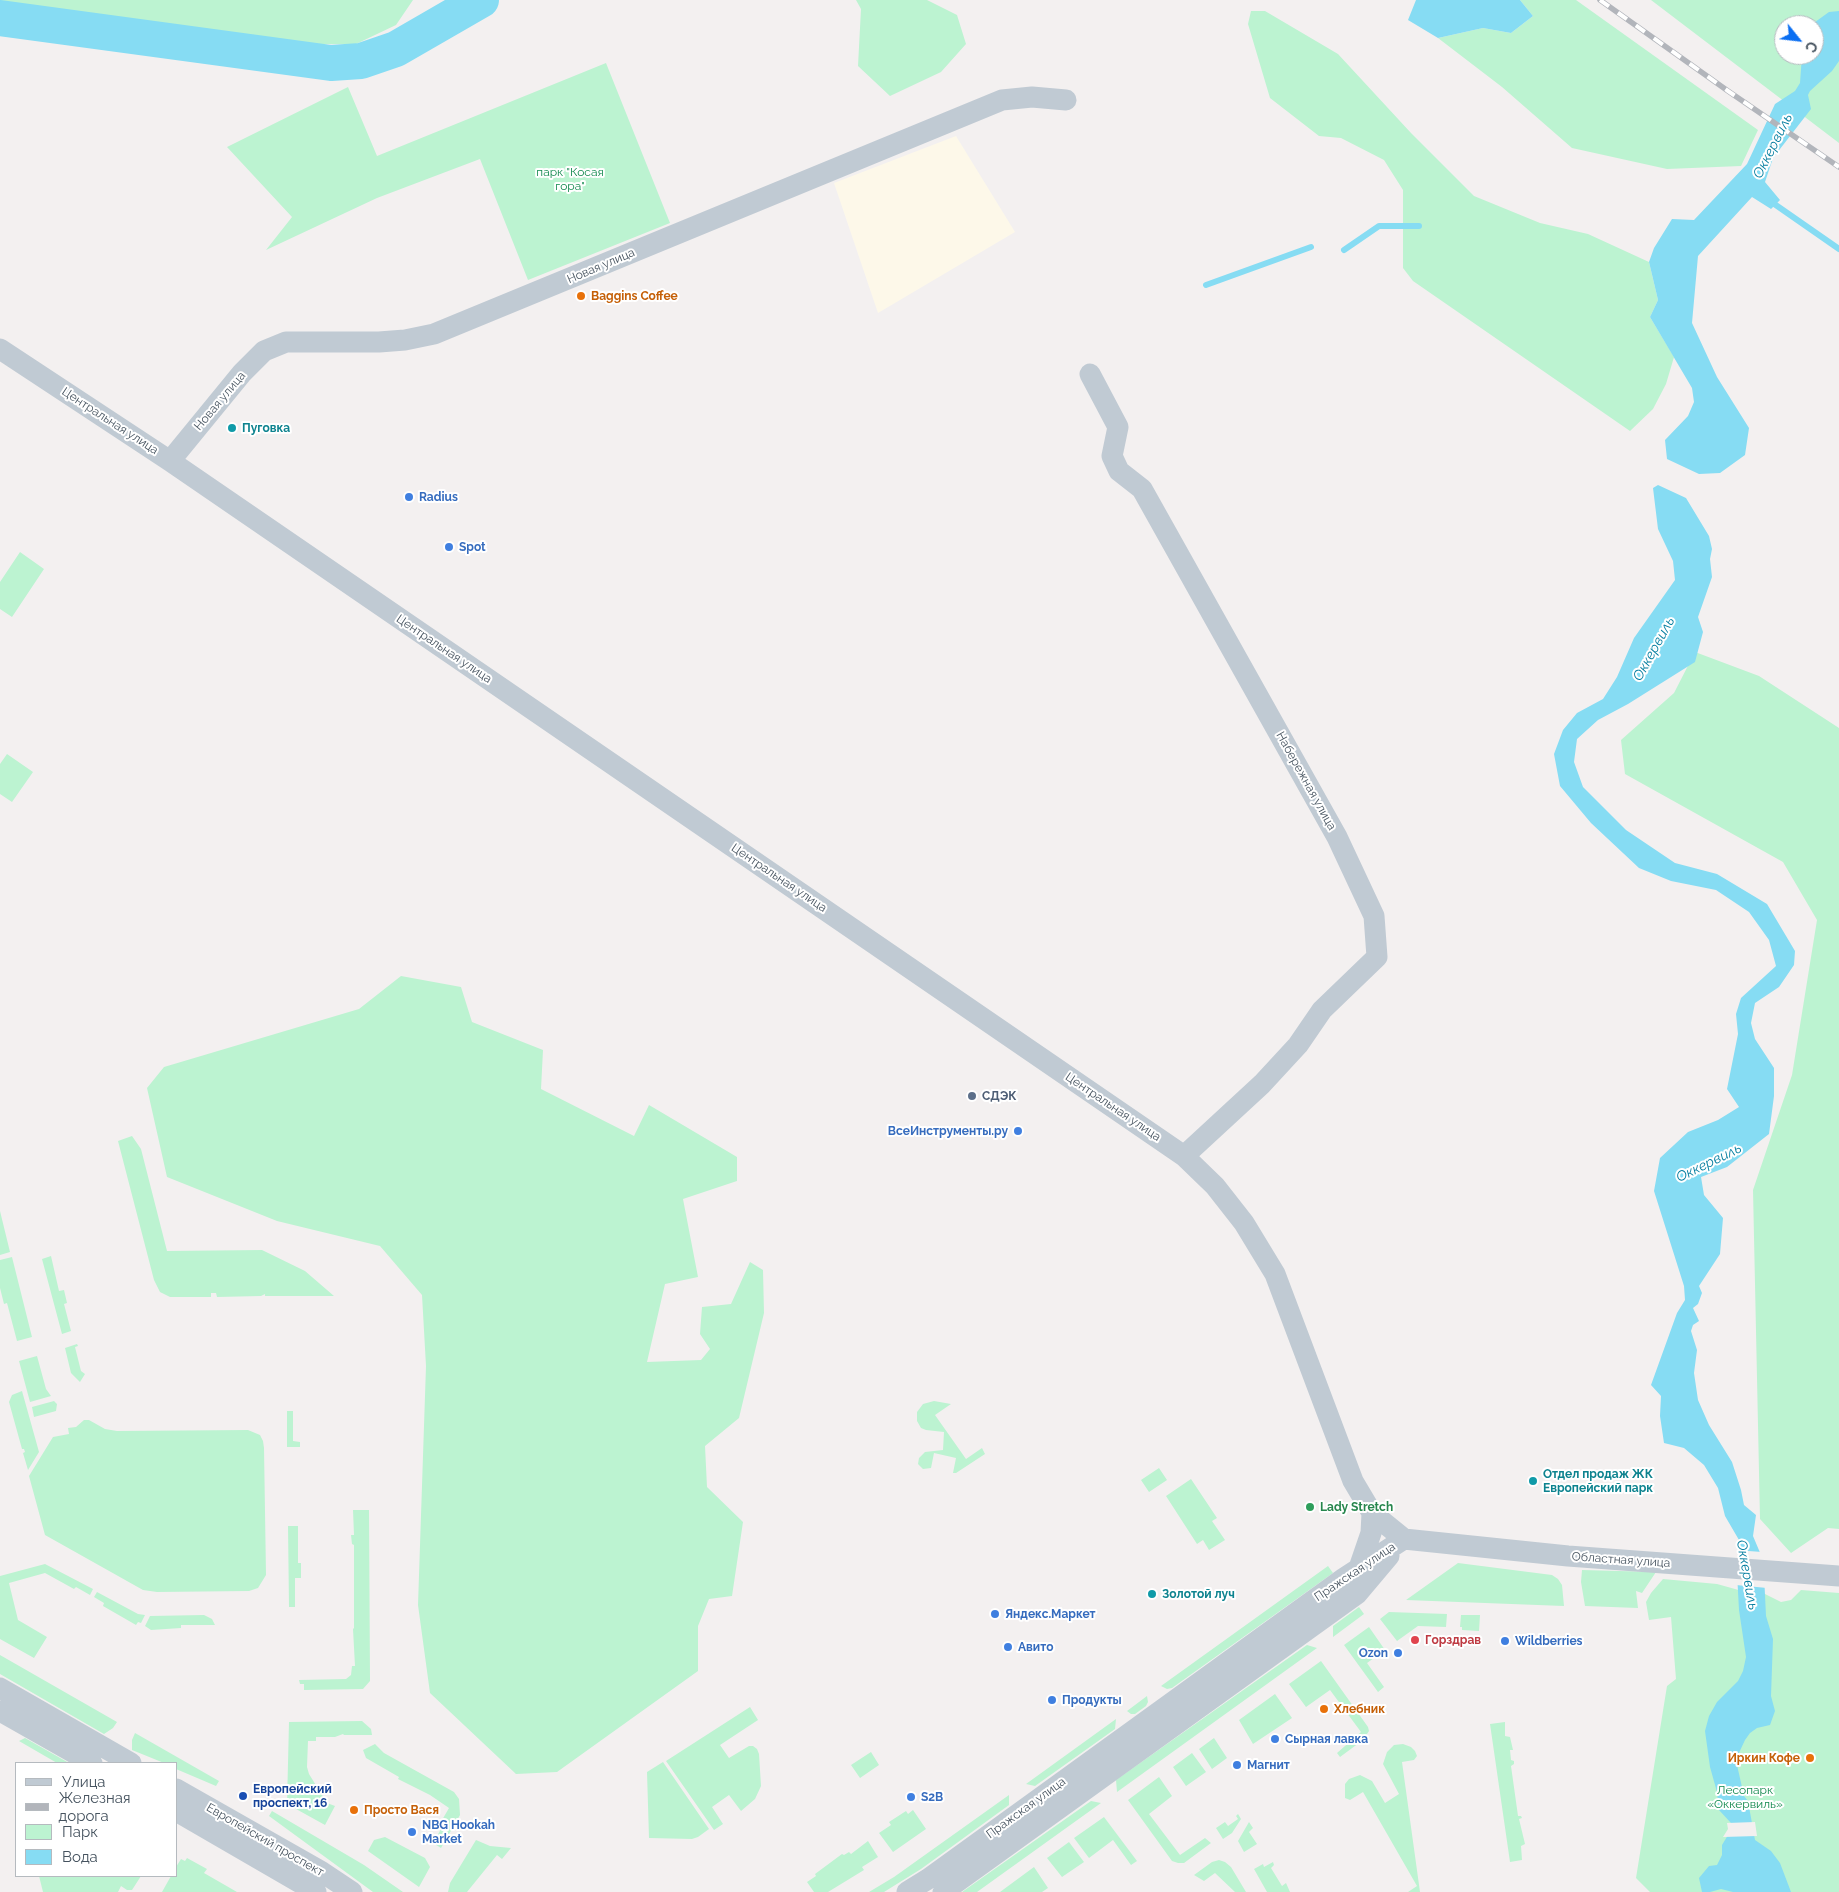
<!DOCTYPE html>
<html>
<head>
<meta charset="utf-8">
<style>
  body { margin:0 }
  #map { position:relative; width:1839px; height:1892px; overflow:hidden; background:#f3f0f0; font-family:Raleway,sans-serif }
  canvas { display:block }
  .legend { position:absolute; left:15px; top:1762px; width:162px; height:115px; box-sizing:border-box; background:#fff; border:1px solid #b5babf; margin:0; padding:6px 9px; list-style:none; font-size:15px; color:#46535f }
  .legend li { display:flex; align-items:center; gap:10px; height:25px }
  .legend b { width:25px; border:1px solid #b5babf }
  .north { position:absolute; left:1774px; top:15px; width:50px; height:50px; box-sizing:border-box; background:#fff; border:1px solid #b5babf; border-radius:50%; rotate:119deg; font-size:14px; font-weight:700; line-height:20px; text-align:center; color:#46535f }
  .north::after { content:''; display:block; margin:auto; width:18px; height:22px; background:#0b6ff2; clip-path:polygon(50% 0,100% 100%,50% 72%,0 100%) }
</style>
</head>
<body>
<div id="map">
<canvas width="1839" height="1892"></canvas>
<ul class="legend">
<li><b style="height:6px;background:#c0cad3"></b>Улица</li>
<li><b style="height:6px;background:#b2b5bb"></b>Железная дорога</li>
<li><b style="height:14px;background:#bcf3d1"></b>Парк</li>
<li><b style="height:14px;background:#86dcf3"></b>Вода</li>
</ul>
<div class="north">С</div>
</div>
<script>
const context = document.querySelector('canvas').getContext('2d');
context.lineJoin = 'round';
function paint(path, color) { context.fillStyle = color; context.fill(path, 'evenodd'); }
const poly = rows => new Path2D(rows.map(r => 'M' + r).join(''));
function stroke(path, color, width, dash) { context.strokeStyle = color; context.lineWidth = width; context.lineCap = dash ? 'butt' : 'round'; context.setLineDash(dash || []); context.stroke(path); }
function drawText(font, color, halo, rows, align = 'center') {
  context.font = font + ' Raleway,sans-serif'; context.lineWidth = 4; context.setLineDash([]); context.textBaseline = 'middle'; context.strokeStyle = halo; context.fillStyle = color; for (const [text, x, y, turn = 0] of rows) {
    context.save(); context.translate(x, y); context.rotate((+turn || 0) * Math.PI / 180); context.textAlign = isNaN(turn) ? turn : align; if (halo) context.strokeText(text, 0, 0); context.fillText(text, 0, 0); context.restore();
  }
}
paint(poly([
  [956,136,1015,232,878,313,834,183]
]), '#fdf8e9');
paint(poly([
  [0,0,413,0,396,25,356,44,280,44,0,7],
  [856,0,927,0,957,15,966,44,941,72,890,96,858,66,861,9],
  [1520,0,1576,0,1758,130,1741,166,1667,169,1572,148,1502,87,1438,38,1483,28,1511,33,1533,16],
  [1651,0,1839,0,1839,143],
  [1784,25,1814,25,1814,55,1784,55],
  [1251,11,1265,11,1338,54,1411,133,1474,196,1540,223,1588,234,1649,262,1658,300,1650,317,1674,357,1666,384,1653,409,1630,431,1413,281,1403,268,1403,190,1384,160,1341,138,1319,136,1270,98,1248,24],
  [606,63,670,223,528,280,480,159,377,198,266,250,292,217,227,147,348,87,377,156],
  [20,552,44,569,12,617,0,609,0,582],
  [1695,652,1759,676,1839,728,1839,1529,1828,1528,1791,1553,1760,1519,1753,1190,1792,1075,1817,920,1783,862,1625,774,1621,740,1674,693],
  [7,754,33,772,12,802,0,794,0,764],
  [401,976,461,987,472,1022,543,1050,541,1089,634,1136,649,1105,737,1157,737,1181,683,1199,698,1277,665,1284,647,1362,701,1360,710,1349,700,1334,702,1307,731,1304,750,1262,763,1270,764,1313,739,1418,705,1446,707,1487,743,1522,732,1596,709,1599,698,1626,698,1671,557,1772,516,1774,430,1693,418,1605,426,1366,422,1295,380,1246,277,1221,167,1177,147,1088,164,1067,359,1009],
  [132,1136,141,1149,167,1251,262,1250,305,1271,334,1296,265,1296,265,1294,261,1296,217,1297,216,1293,211,1293,211,1297,170,1297,160,1292,154,1280,118,1141],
  [0,1211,10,1252,0,1255],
  [51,1256,59,1291,64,1290,67,1303,64,1304,71,1331,62,1334,42,1259],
  [12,1257,32,1337,17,1341,7,1303,4,1304,0,1288,0,1260],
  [77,1344,78,1346,75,1347,81,1371,85,1374,80,1382,71,1373,65,1348],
  [37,1356,46,1389,51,1396,30,1402,19,1361],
  [22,1391,39,1452,28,1470,23,1453,25,1452,24,1449,22,1449,9,1402,12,1395],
  [54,1401,57,1404,56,1411,34,1417,32,1407],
  [934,1401,951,1404,935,1415,966,1459,982,1448,985,1454,956,1473,953,1473,956,1458,934,1453,931,1468,923,1469,918,1464,919,1458,925,1452,943,1450,944,1432,926,1430,921,1428,917,1421,917,1412,923,1404],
  [293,1411,293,1441,300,1442,300,1447,287,1447,287,1411],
  [84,1420,89,1420,105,1429,117,1431,248,1430,260,1435,263,1441,264,1448,266,1575,258,1588,249,1591,157,1592,143,1590,45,1535,29,1476,53,1437,69,1434,68,1428,76,1427],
  [1159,1468,1167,1480,1149,1492,1141,1480],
  [1191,1479,1217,1518,1212,1521,1225,1540,1209,1550,1203,1540,1197,1544,1166,1496],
  [353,1510,369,1510,370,1681,363,1689,304,1690,304,1684,300,1684,299,1680,346,1679,351,1675,352,1666,355,1666,353,1629,354,1628,354,1545,352,1544,351,1535,354,1535],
  [288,1526,298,1526,298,1563,301,1563,301,1578,295,1578,295,1607,289,1607],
  [1458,1563,1552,1575,1558,1579,1562,1585,1564,1606,1406,1600],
  [45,1564,93,1589,90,1595,76,1587,74,1589,45,1573,9,1583,18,1620,47,1637,34,1658,0,1639,0,1576],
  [1328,1566,1333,1573,1172,1688,1167,1689,1161,1686],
  [1582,1570,1656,1572,1642,1593,1636,1591,1638,1608,1585,1606,1581,1582],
  [1663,1579,1717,1584,1753,1594,1765,1594,1781,1602,1791,1600,1801,1590,1839,1593,1839,1892,1650,1892,1636,1878,1667,1686,1676,1679,1671,1617,1649,1620,1646,1602,1651,1593],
  [97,1592,138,1614,145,1615,141,1623,138,1622,136,1625,103,1606,104,1603,94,1597],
  [1359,1607,1364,1614,1333,1637,1333,1626],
  [1389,1612,1447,1614,1446,1627,1418,1626,1397,1641,1380,1619],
  [204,1615,212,1619,215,1625,181,1625,181,1628,151,1630,145,1626,150,1616],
  [1461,1615,1480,1615,1479,1631,1462,1630,1462,1627,1460,1627],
  [1369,1627,1385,1650,1367,1663,1384,1687,1378,1692,1344,1645],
  [1307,1645,1317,1648,1117,1792,1116,1780],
  [0,1655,117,1722,113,1728,104,1734,0,1674],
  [1321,1661,1368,1727,1369,1731,1363,1740,1340,1757,1337,1753,1361,1732,1330,1690,1306,1707,1289,1684],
  [1275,1694,1292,1718,1253,1744,1239,1720],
  [1147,1696,1148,1702,1146,1706,1135,1714,1131,1714,1127,1711],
  [750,1707,758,1720,720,1745,729,1758,749,1746,753,1746,757,1749,759,1754,761,1786,755,1799,741,1811,729,1795,712,1807,723,1824,714,1830,666,1761],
  [1116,1719,1115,1729,1035,1786,1026,1784],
  [362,1721,371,1729,372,1735,344,1735,343,1734,335,1737,316,1737,316,1741,308,1741,307,1767,309,1774,327,1803,335,1806,325,1825,287,1804,289,1722],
  [1505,1722,1505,1736,1510,1737,1513,1750,1510,1750,1511,1760,1514,1761,1514,1764,1511,1766,1518,1816,1521,1816,1522,1818,1519,1819,1525,1844,1521,1846,1522,1860,1510,1862,1490,1724],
  [135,1733,219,1781,216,1786,176,1769,176,1763,164,1763,132,1750,132,1740],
  [25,1738,69,1763,57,1763,19,1741],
  [1214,1738,1227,1758,1212,1769,1199,1749],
  [375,1744,384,1753,454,1792,459,1799,460,1815,441,1848,433,1843,441,1829,438,1827,449,1808,430,1795,398,1779,399,1777,366,1758,363,1750],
  [1403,1744,1411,1747,1415,1751,1417,1756,1414,1760,1402,1762,1420,1892,1408,1892,1417,1886,1363,1792,1350,1800,1345,1798,1345,1784,1349,1779,1360,1775,1372,1781,1385,1803,1399,1794,1383,1764,1387,1752,1394,1745],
  [871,1752,879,1765,860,1778,851,1765],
  [1192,1753,1206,1772,1186,1786,1173,1767],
  [663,1762,709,1829,698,1837,692,1839,649,1838,647,1772],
  [1159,1777,1172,1796,1149,1814,1180,1855,1205,1838,1211,1843,1184,1863,1178,1863,1172,1861,1128,1800],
  [1009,1795,1009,1805,921,1869,884,1892,869,1892,894,1877],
  [1091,1801,1101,1803,977,1892,962,1892],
  [913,1810,926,1829,893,1852,879,1833,891,1825,889,1822,906,1811,908,1814],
  [272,1811,364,1865,403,1892,373,1892,269,1816],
  [1238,1814,1241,1819,1232,1833,1223,1839,1216,1828,1225,1822,1228,1826,1238,1819,1236,1816],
  [1104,1817,1137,1861,1131,1865,1113,1840,1089,1858,1074,1838],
  [1249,1822,1253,1828,1249,1832,1257,1844,1244,1852,1238,1841],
  [385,1837,425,1858,430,1867,419,1887,368,1851,374,1840],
  [476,1840,490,1846,511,1848,502,1859,497,1855,467,1892,448,1892,450,1883],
  [868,1841,878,1857,862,1867,864,1870,828,1892,814,1892,807,1882,816,1876,815,1874,842,1854,844,1855,849,1852,851,1854],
  [1069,1842,1084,1862,1062,1877,1047,1858],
  [187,1858,207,1869,204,1873,237,1892,162,1892,171,1876,176,1876,176,1867,181,1859,185,1861],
  [1219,1860,1225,1862,1231,1867,1246,1892,1235,1892,1215,1873,1204,1881,1194,1875,1212,1862],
  [1273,1862,1274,1865,1271,1868,1282,1886,1286,1883,1290,1892,1267,1892,1254,1869,1263,1864,1264,1867],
  [1034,1867,1048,1888,1042,1892,1000,1892],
  [39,1876,141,1876,132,1890,127,1890,121,1886,118,1892,43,1892]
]), '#bcf3d1');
paint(poly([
  [1416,0,1520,0,1533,16,1511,33,1483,28,1438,38,1408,20],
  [1839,11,1839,61,1832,71,1810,91,1808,95,1811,109,1773,158,1765,182,1780,200,1771,209,1752,197,1698,256,1692,323,1717,377,1749,428,1745,455,1720,473,1699,474,1667,459,1665,440,1688,416,1694,402,1692,388,1650,317,1658,300,1649,262,1654,248,1672,219,1694,220,1747,164,1775,104,1795,91,1800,83,1802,55,1814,55,1814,25,1811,25,1829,12],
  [1658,485,1686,498,1709,536,1712,549,1710,559,1712,577,1698,617,1703,632,1695,662,1628,704,1598,720,1577,739,1574,762,1583,787,1626,830,1675,863,1717,874,1767,904,1795,951,1794,965,1779,987,1755,1003,1751,1023,1755,1039,1774,1068,1774,1096,1769,1134,1727,1167,1701,1177,1704,1195,1723,1218,1720,1254,1699,1286,1702,1293,1698,1304,1693,1308,1699,1321,1693,1325,1691,1331,1697,1350,1694,1373,1698,1400,1709,1425,1732,1462,1741,1490,1744,1505,1756,1515,1753,1536,1761,1555,1764,1574,1766,1616,1773,1639,1771,1696,1775,1711,1770,1725,1757,1728,1750,1733,1745,1740,1738,1755,1737,1765,1744,1796,1748,1801,1755,1840,1771,1851,1780,1863,1791,1892,1733,1892,1721,1889,1710,1892,1702,1892,1699,1878,1709,1866,1717,1865,1722,1855,1722,1845,1731,1830,1731,1823,1719,1810,1717,1792,1710,1767,1705,1731,1709,1716,1717,1702,1738,1681,1743,1671,1746,1657,1739,1610,1737,1573,1739,1540,1725,1516,1718,1488,1704,1465,1684,1448,1664,1443,1660,1416,1661,1396,1651,1385,1677,1313,1685,1300,1684,1286,1654,1191,1660,1158,1688,1132,1718,1120,1739,1107,1727,1089,1738,1034,1736,1014,1741,998,1776,966,1769,940,1749,912,1716,890,1671,881,1639,868,1591,823,1560,786,1554,754,1563,730,1577,713,1603,699,1617,677,1634,638,1675,580,1673,561,1658,529,1653,488]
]), '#86dcf3');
paint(poly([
  [1735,1550,1762,1552,1767,1588,1736,1585],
  [1755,1822,1757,1836,1723,1837,1728,1829,1727,1823]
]), '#f3f0f0');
stroke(poly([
  [1770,201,1839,249],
  [1344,250,1379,226,1419,226],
  [1206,285,1311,247]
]), '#86dcf3', 6);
stroke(poly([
  [0,18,331,63,361,61,396,49,481,0]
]), '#86dcf3', 36);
stroke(poly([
  [0,349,170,461,1184,1156,1215,1186,1244,1223,1275,1274,1353,1481,1372,1513,1404,1539],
  [1090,374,1118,427,1112,456,1119,471,1142,489,1337,837,1374,916,1377,957,1322,1010,1298,1045,1262,1084,1184,1156],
  [170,461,242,373,264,351,286,342,379,342,405,340,434,334,1002,100,1032,97,1066,100],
  [1404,1539,1568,1556,1839,1576],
  [1359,1568,1371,1533,1372,1513],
  [0,1688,131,1763],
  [0,1711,92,1763],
  [176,1789,322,1872,352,1892],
  [176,1811,316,1892],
  [907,1892,928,1879,1344,1578,1404,1539],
  [943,1892,1357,1594,1389,1556]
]), '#c0cad3', 21);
const rail = poly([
  [1600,0,1728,91,1839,167]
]);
stroke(rail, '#b2b5bb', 5.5);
stroke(rail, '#fff', 4, [11]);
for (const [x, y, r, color] of [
  [581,296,5,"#e8710a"],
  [232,428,5,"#0f9aa8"],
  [409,497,5,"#3f7fe0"],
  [449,547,5,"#3f7fe0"],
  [972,1096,5,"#5c6f8a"],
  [1018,1131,5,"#3f7fe0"],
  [1533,1481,5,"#0f9aa8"],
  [1310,1507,5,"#2e9e5b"],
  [1152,1594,5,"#0f9aa8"],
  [995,1614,5,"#3f7fe0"],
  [1415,1640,5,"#e0444e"],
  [1505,1641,5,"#3f7fe0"],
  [1008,1647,5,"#3f7fe0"],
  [1398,1653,5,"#3f7fe0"],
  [1052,1700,5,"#3f7fe0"],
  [1324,1709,5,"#e8710a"],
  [1275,1739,5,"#3f7fe0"],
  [1810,1758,5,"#e8710a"],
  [1237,1765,5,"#3f7fe0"],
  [243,1796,5,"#1a4fb4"],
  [911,1797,5,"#3f7fe0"],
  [354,1810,5,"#e8710a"],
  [412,1832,5,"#3f7fe0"]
]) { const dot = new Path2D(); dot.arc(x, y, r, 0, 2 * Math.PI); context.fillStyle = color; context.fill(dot); stroke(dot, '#fff', 2); }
drawText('12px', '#10884c', '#fff', [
  ["парк \"Косая",570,172],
  ["гора\"",570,186],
  ["Лесопарк",1745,1790],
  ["«Оккервиль»",1745,1804]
]);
drawText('12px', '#46535f', '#fff', [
  ["Новая улица",601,266,-23],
  ["Новая улица",220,401,-50],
  ["Центральная улица",110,421,33],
  ["Центральная улица",444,649,34],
  ["Набережная улица",1306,781,61],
  ["Центральная улица",779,878,34],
  ["Центральная улица",1113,1107,34],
  ["Областная улица",1621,1560,4],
  ["Пражская улица",1355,1572,-34],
  ["Пражская улица",1026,1808,-36],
  ["Европейский проспект",265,1840,30]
]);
drawText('bold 12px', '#c56008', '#fff', [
  ["Baggins Coffee",591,296],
  ["Хлебник",1334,1709],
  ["Иркин Кофе",1800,1758,"right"],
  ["Просто Вася",364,1810]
], 'left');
drawText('bold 12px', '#0d838f', '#fff', [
  ["Пуговка",242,428],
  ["Отдел продаж ЖК",1543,1474],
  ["Европейский парк",1543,1488],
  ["Золотой луч",1162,1594]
], 'left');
drawText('bold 12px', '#366cbe', '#fff', [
  ["Radius",419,497],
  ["Spot",459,547],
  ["ВсеИнструменты.ру",1008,1131,"right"],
  ["Яндекс.Маркет",1005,1614],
  ["Wildberries",1515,1641],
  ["Авито",1018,1647],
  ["Ozon",1388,1653,"right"],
  ["Продукты",1062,1700],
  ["Сырная лавка",1285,1739],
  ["Магнит",1247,1765],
  ["S2B",921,1797],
  ["NBG Hookah",422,1825],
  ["Market",422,1839]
], 'left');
drawText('bold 12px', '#4e5e75', '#fff', [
  ["СДЭК",982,1096]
], 'left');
drawText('bold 12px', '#27864d', '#fff', [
  ["Lady Stretch",1320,1507]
], 'left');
drawText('bold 12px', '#be3a42', '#fff', [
  ["Горздрав",1425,1640]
], 'left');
drawText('bold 12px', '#164399', '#fff', [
  ["Европейский",253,1789],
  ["проспект, 16",253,1803]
], 'left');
drawText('italic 14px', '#037d9f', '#fff', [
  ["Оккервиль",1773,146,-63],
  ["Оккервиль",1654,649,-61],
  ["Оккервиль",1709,1163,-26],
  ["Оккервиль",1747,1575,80]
]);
</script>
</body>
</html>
